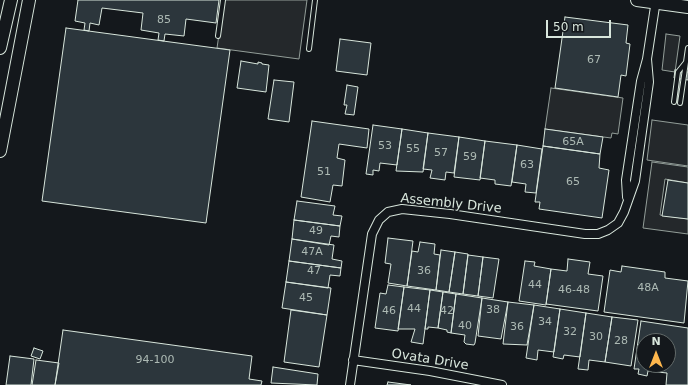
<!DOCTYPE html>
<html>
<head>
<meta charset="utf-8">
<style>
  body { margin:0 }
  #map { position:relative; width:688px; height:385px; overflow:hidden; background:#14181c; font-family:"DejaVu Sans",sans-serif }
  canvas { display:block }
  .north { position:absolute; left:636px; top:333px; width:40px; height:40px; box-sizing:border-box; background:#14181c; border:1px solid #626a69; border-radius:50%; rotate:0deg; font-size:11px; font-weight:700; line-height:16px; text-align:center; color:#d8e6dc }
  .north::after { content:''; display:block; margin:auto; width:14px; height:18px; background:#ffb74d; clip-path:polygon(50% 0,100% 100%,50% 72%,0 100%) }
  .scale { position:absolute; left:546px; top:20px; width:65px; height:18px; box-sizing:border-box; border:2px solid #d8e6dc; border-top:0; padding-left:5px; font-size:12px; line-height:14px; white-space:nowrap; color:#d8e6dc; -webkit-text-stroke:3px #14181c; paint-order:stroke }
</style>
</head>
<body>
<div id="map">
<canvas width="688" height="385"></canvas>
<div class="north">N</div>
<div class="scale">50 m</div>
</div>
<script>
const context = document.querySelector('canvas').getContext('2d');
context.lineJoin = 'round';
function paint(path, color) { context.fillStyle = color; context.fill(path, 'evenodd'); }
const poly = rows => new Path2D(rows.map(r => 'M' + r).join(''));
function stroke(path, color, width, dash) { context.strokeStyle = color; context.lineWidth = width; context.lineCap = dash ? 'butt' : 'round'; context.setLineDash(dash || []); context.stroke(path); }
function drawText(font, color, halo, rows, align = 'center') {
  context.font = font + ' "DejaVu Sans",sans-serif'; context.lineWidth = 3; context.setLineDash([]); context.textBaseline = 'middle'; context.strokeStyle = halo; context.fillStyle = color; for (const [text, x, y, turn = 0] of rows) {
    context.save(); context.translate(x, y); context.rotate((+turn || 0) * Math.PI / 180); context.textAlign = isNaN(turn) ? turn : align; if (halo) context.strokeText(text, 0, 0); context.fillText(text, 0, 0); context.restore();
  }
}
const parking = poly([
  [224,0,307,0,299,59,217,48,224,0],
  [666,34,680,36,675,72,662,70,666,34],
  [551,88,623,98,618,134,612,133,611,138,545,129,551,88],
  [652,120,688,125,688,166,647,160,652,120],
  [652,162,688,167,688,183,665,179,660,215,688,219,688,234,643,228,652,162]
]);
paint(parking, '#24282b');
stroke(parking, '#939e99', 1);
const building = poly([
  [78,0,219,0,216,23,186,19,184,36,165,34,164,41,158,40,159,33,141,30,143,13,102,8,99,25,90,23,89,31,84,30,85,23,75,21,78,0],
  [565,17,628,25,626,43,630,44,626,76,621,75,618,97,555,88,565,17],
  [66,28,230,50,206,223,42,201,66,28],
  [340,39,371,43,367,75,336,71,340,39],
  [241,61,258,64,258,62,262,63,262,64,269,65,266,92,237,88,241,61],
  [675,70,688,72,688,80,674,78,675,70],
  [274,80,294,82,289,122,268,119,274,80],
  [347,85,358,87,354,115,345,114,347,105,344,105,347,85],
  [312,121,369,129,367,148,339,144,337,158,345,160,342,186,333,185,330,202,301,197,312,121],
  [373,125,402,129,397,165,380,163,379,171,373,170,373,175,366,174,373,125],
  [402,129,428,133,423,172,396,171,402,129],
  [545,129,603,137,600,154,543,146,545,129],
  [428,133,459,137,454,173,446,172,445,180,430,178,432,170,423,169,428,133],
  [459,137,485,141,480,180,454,177,459,137],
  [485,141,517,145,511,186,495,184,495,180,480,178,485,141],
  [517,145,542,149,536,193,525,192,526,184,512,182,517,145],
  [543,146,600,154,599,168,609,170,602,218,539,209,540,202,535,202,543,146],
  [668,180,688,183,688,219,662,216,668,180],
  [297,201,335,206,333,215,342,216,340,226,294,220,297,201],
  [294,220,340,226,339,237,331,236,329,245,292,239,294,220],
  [388,238,413,241,407,286,388,283,391,264,385,263,388,238],
  [292,239,334,245,332,259,342,261,341,268,289,261,292,239],
  [420,242,435,244,434,254,440,255,436,290,407,286,412,251,418,252,420,242],
  [441,250,455,252,449,292,436,290,441,250],
  [455,252,468,254,463,294,449,292,455,252],
  [468,255,483,257,478,296,463,294,468,255],
  [483,257,499,259,493,298,478,296,483,257],
  [568,259,590,262,588,274,603,276,598,311,546,304,551,269,567,271,568,259],
  [289,261,341,268,340,276,330,275,328,288,286,282,289,261],
  [525,261,535,262,534,266,551,269,546,305,519,301,525,261],
  [622,266,665,272,665,278,688,281,684,323,604,312,610,270,621,272,622,266],
  [286,282,331,288,327,315,282,308,286,282],
  [388,285,404,287,398,331,375,328,380,293,386,294,388,285],
  [404,287,430,290,423,344,411,342,415,329,398,329,404,287],
  [430,290,443,292,438,328,428,327,428,329,425,329,430,290],
  [443,292,456,294,451,333,447,332,447,330,438,328,443,292],
  [456,294,482,298,475,343,474,345,466,344,464,342,465,335,451,333,456,294],
  [482,298,508,302,501,339,478,336,482,298],
  [508,302,534,305,527,345,503,344,508,302],
  [534,305,560,309,554,352,538,350,537,360,526,358,534,305],
  [560,309,586,313,580,357,564,355,563,359,553,357,560,309],
  [291,310,327,315,319,367,284,362,291,310],
  [586,313,612,317,605,362,589,360,588,370,578,369,586,313],
  [612,317,638,320,631,366,605,362,612,317],
  [641,321,688,328,688,385,666,385,667,373,648,371,647,376,638,374,639,369,634,369,641,321],
  [644,341,668,341,668,365,644,365,644,341],
  [63,330,252,356,249,379,262,381,261,385,55,385,63,330],
  [34,348,43,351,40,359,31,356,34,348],
  [10,356,34,359,31,385,6,385,10,356],
  [36,360,59,363,55,385,32,385,36,360],
  [273,367,318,374,317,385,271,383,273,367],
  [388,382,411,385,387,385,388,382]
]);
paint(building, '#2c363c');
stroke(building, '#d8e6dc', 1);
const lane = poly([
  [218,36,223,0],
  [309,49,315,0],
  [674,102,678,72,686,62,688,48],
  [680,103,686,62]
]);
const street = poly([
  [627,197,626,180,641,81,647,59,656,0],
  [353,360,430,371,502,385],
  [350,385,372,234,379,220,388,212,402,209,450,214,585,234,598,234,608,230,618,223,624,212,635,181,649,82,647,59]
]);
const primary = poly([
  [637,0,688,7],
  [0,48,11,0],
  [0,151,29,0]
]);
stroke(lane, '#d8e6dc', 6);
stroke(street, '#d8e6dc', 10);
stroke(primary, '#d8e6dc', 14);
stroke(lane, '#14181c', 4);
stroke(street, '#14181c', 8);
stroke(primary, '#14181c', 12);
drawText('11px', '#adbab4', null, [
  ["85",164,20],
  ["67",594,60],
  ["65A",573,142],
  ["53",385,146],
  ["55",413,149],
  ["57",441,153],
  ["59",470,157],
  ["63",527,165],
  ["51",324,172],
  ["65",573,182],
  ["49",316,231],
  ["47A",312,252],
  ["47",314,271],
  ["36",424,271],
  ["44",535,285],
  ["48A",648,288],
  ["46-48",574,290],
  ["45",306,298],
  ["44",414,309],
  ["38",493,310],
  ["46",389,311],
  ["42",447,311],
  ["34",545,322],
  ["40",465,326],
  ["36",517,327],
  ["32",570,332],
  ["30",596,337],
  ["28",621,341],
  ["94-100",155,360]
]);
drawText('13px', '#d8e6dc', '#14181c', [
  ["Assembly Drive",451,204,6],
  ["Ovata Drive",430,360,9]
]);
</script>
</body>
</html>
